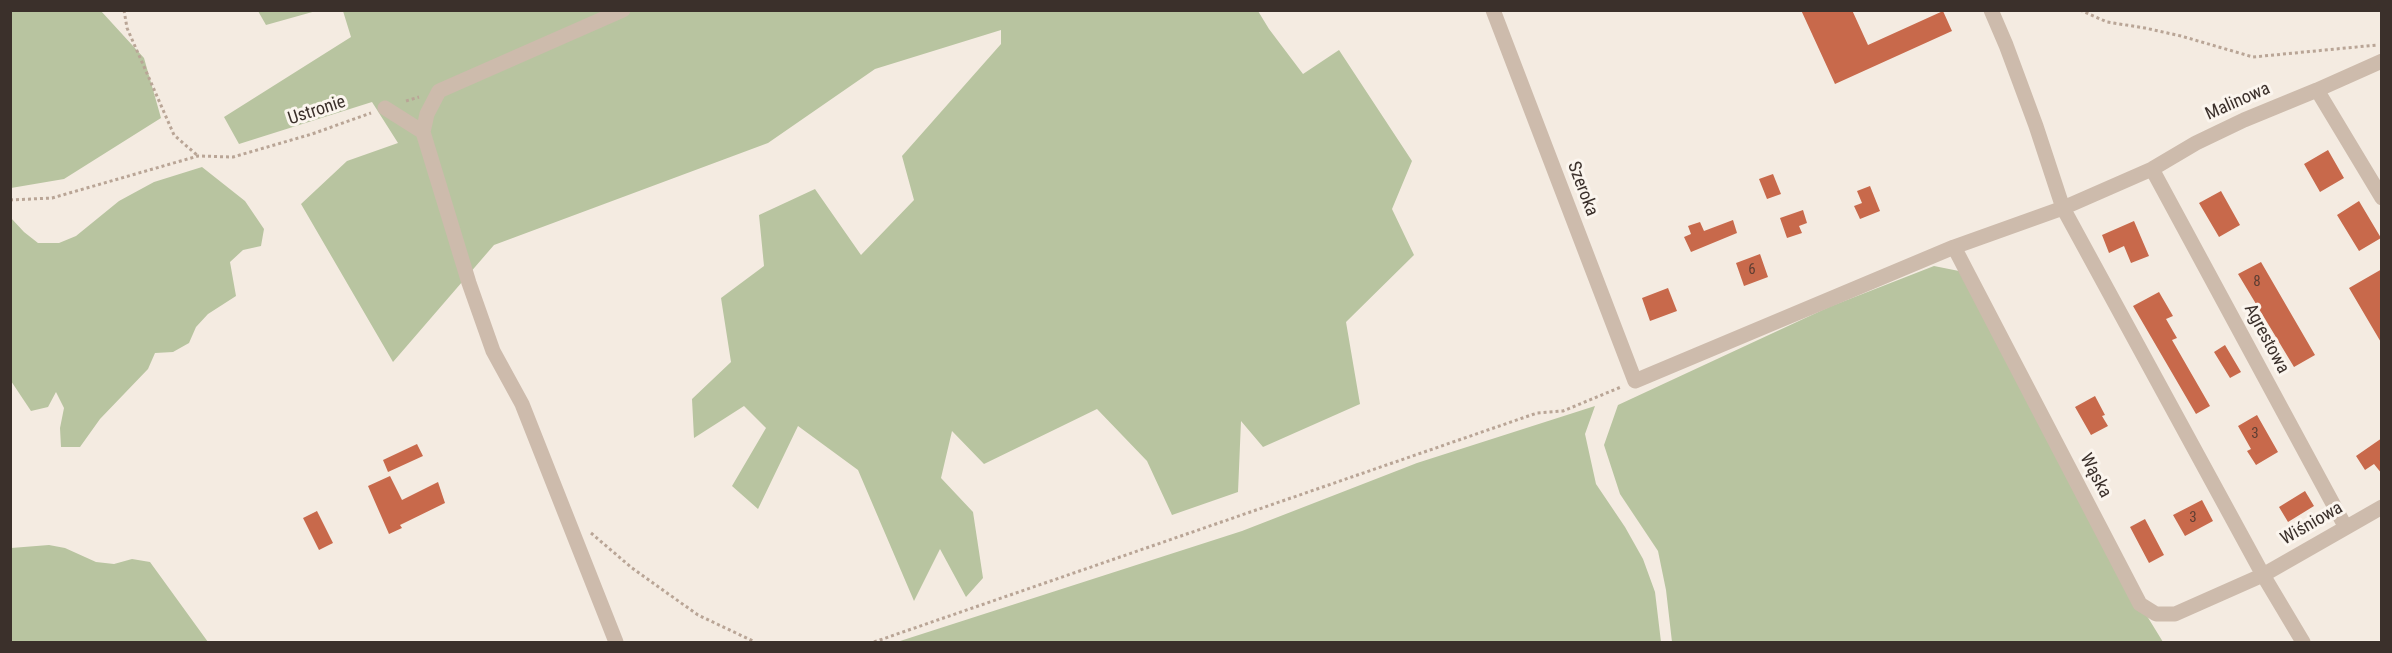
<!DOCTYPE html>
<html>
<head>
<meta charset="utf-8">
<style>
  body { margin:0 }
  #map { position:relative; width:2392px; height:653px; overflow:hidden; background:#f4ebe1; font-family:"Roboto Condensed",sans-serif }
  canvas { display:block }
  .frame { position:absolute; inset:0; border:12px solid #3b302b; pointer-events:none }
</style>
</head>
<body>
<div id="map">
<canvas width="2392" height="653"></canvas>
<div class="frame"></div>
</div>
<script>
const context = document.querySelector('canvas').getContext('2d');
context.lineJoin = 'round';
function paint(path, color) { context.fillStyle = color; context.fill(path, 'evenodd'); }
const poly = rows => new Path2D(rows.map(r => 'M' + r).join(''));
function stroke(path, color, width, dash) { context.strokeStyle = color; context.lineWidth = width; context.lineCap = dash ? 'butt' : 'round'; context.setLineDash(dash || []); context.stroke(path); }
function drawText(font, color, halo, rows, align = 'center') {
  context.font = font + ' "Roboto Condensed",sans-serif'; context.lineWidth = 6; context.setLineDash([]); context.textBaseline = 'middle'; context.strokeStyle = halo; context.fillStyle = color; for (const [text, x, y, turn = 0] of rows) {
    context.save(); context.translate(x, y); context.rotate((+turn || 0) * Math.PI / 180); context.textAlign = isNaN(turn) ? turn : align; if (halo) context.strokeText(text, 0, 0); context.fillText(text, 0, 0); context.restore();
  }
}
paint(poly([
  [11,10,101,11,144,58,161,118,64,179,11,188],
  [258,11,316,11,266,25],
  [343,11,1258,11,1269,29,1303,74,1339,50,1412,161,1392,209,1414,255,1346,322,1360,404,1263,447,1241,421,1238,492,1172,515,1147,461,1097,409,984,464,952,431,941,478,973,512,983,578,966,597,940,549,914,601,858,470,798,426,758,509,732,486,766,428,744,406,694,438,692,399,731,362,721,298,764,266,759,215,815,189,861,255,914,200,902,156,1001,44,1001,30,875,69,768,143,494,245,393,362,301,204,347,161,398,143,372,102,239,144,224,117,351,37],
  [202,167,245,201,264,229,261,246,243,250,230,262,236,296,208,314,196,327,189,343,173,352,155,353,148,369,100,419,80,447,61,447,60,428,64,408,56,392,48,407,31,411,11,381,11,218,24,232,38,243,59,243,76,236,119,201,154,182],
  [1934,266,1959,271,2099,538,2163,642,1672,642,1666,590,1658,551,1620,494,1604,445,1618,405,1829,307],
  [1595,406,1585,434,1596,484,1625,527,1643,559,1655,592,1661,642,897,642,1242,531,1417,463],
  [49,545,65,548,96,562,114,564,132,559,150,562,208,642,11,642,11,548]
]), '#b8c4a0');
paint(poly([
  [1801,10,1852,10,1868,45,1943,11,1952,31,1835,84],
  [2328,150,2344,178,2320,192,2304,164],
  [1773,174,1781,194,1767,199,1759,179],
  [1870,186,1880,211,1860,219,1854,206,1862,203,1857,191],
  [2221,191,2240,225,2219,237,2199,203],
  [2359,201,2381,238,2359,251,2337,215],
  [1803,210,1807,223,1799,226,1802,233,1787,238,1780,218],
  [1733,220,1737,233,1691,252,1684,237,1691,234,1688,226,1700,222,1704,231],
  [2134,221,2149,256,2131,263,2124,246,2109,253,2102,235],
  [1760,254,1768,277,1744,286,1736,263],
  [2261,262,2315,355,2294,367,2238,274],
  [2382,269,2382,344,2349,288],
  [1668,288,1677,311,1650,321,1642,298],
  [2159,292,2173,316,2166,319,2177,338,2172,340,2210,406,2196,414,2133,306],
  [2225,345,2241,372,2230,378,2214,352],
  [2095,396,2105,415,2102,416,2108,426,2091,435,2075,407],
  [2257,415,2278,452,2256,465,2247,451,2251,449,2238,426],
  [2382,438,2382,474,2374,464,2365,470,2356,456],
  [417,444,423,456,388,472,383,460],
  [390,476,402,500,438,482,445,503,400,525,402,528,389,534,368,486],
  [2305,491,2314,506,2288,522,2279,507],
  [2202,500,2213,521,2185,536,2173,515],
  [317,511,333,543,319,550,303,518],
  [2145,519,2164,555,2149,563,2130,527]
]), '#c8694b');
stroke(poly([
  [124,10,127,28,174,135,198,156],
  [2080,10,2107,22,2145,28,2181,36,2253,57,2377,45],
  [406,101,419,97],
  [10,200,52,198,198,156,233,157,312,134,371,113],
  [591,533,632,568,698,615,755,642],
  [874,642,1537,413,1563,411,1621,387]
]), '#b9a596', 3, [3, 3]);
stroke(poly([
  [1493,10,1635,381,1954,247,2063,208,2263,575,2303,642],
  [1991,10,2006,45,2036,126,2063,208,2152,169,2196,143,2244,120,2317,90,2382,198],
  [2317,90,2382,61],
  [385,108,423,132],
  [2152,169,2345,526],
  [1954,247,2140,604,2156,614,2175,614,2263,575,2382,507],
  [616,642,522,404,493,351,469,283,423,132,427,114,439,91,623,10]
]), '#cdbbac', 15);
drawText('15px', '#5e3e33', null, [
  ["6",1752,270],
  ["8",2257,282],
  ["3",2255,434],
  ["3",2193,518]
]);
drawText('18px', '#3b302b', '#fbf5ee', [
  ["Malinowa",2238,102,-24],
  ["Ustronie",317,111,-18],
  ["Szeroka",1582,189,69],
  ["Agrestowa",2266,339,62],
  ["Wąska",2095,476,62],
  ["Wiśniowa",2312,524,-30]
]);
</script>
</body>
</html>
